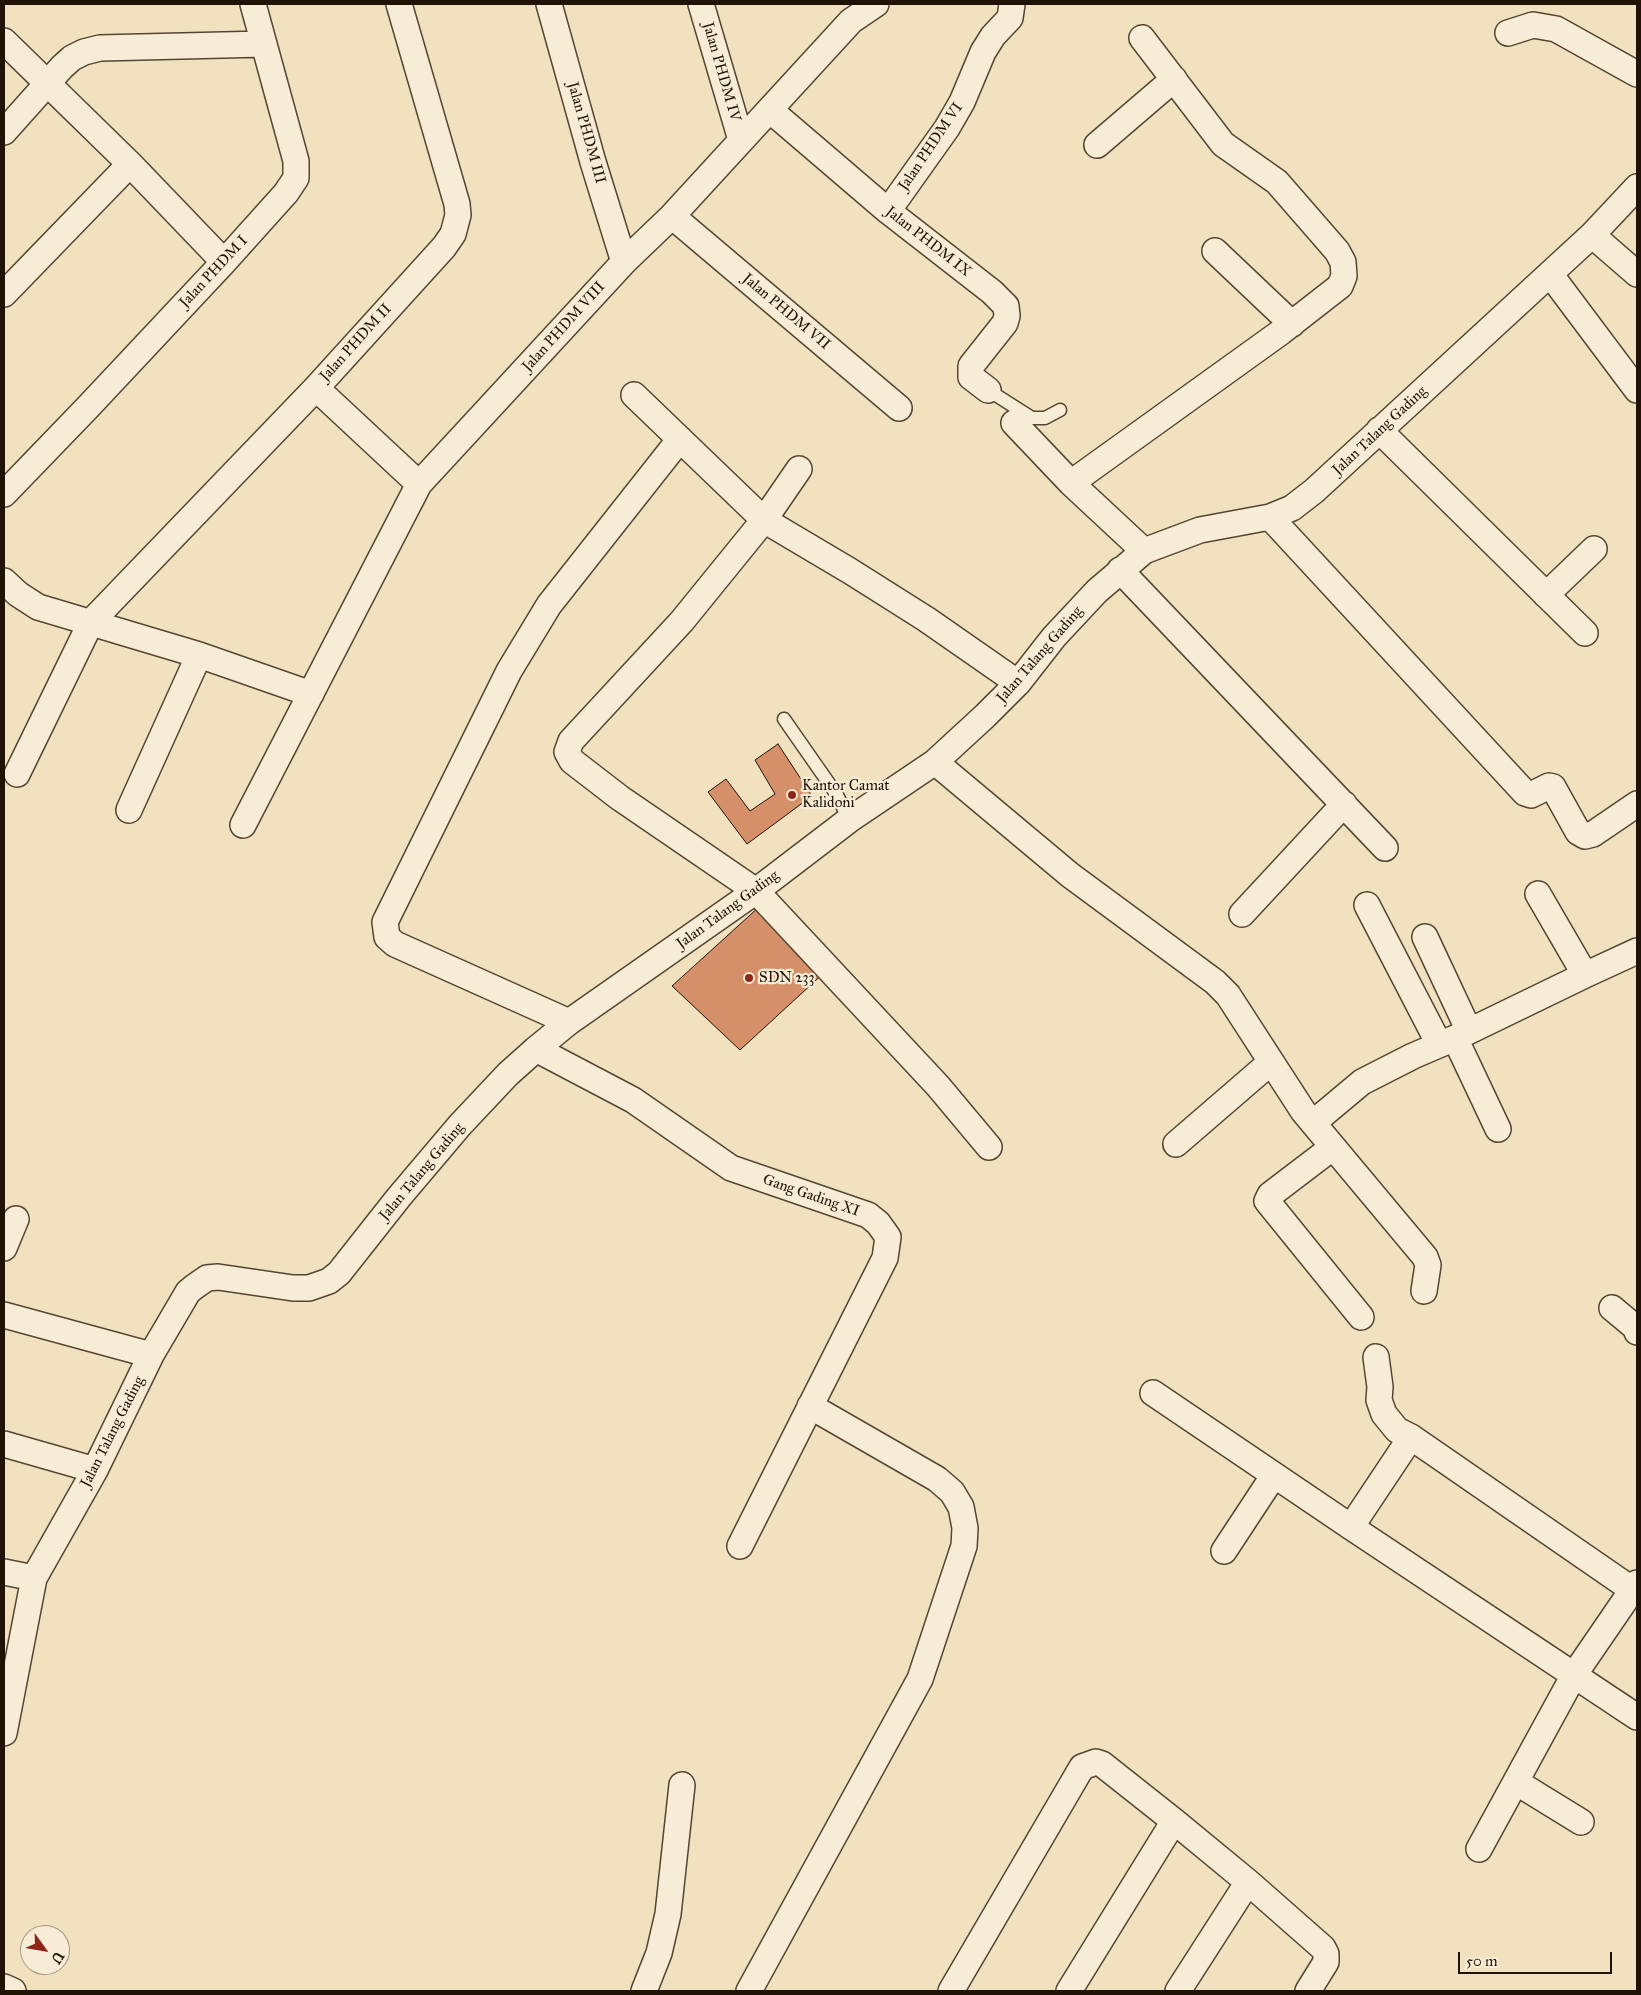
<!DOCTYPE html>
<html>
<head>
<meta charset="utf-8">
<style>
  body { margin:0 }
  #map { position:relative; width:1641px; height:1995px; overflow:hidden; background:#f2e1be; font-family:"IM FELL Great Primer",serif }
  canvas { display:block }
  .frame { position:absolute; inset:0; border:5px solid #211206; pointer-events:none }
  .north { position:absolute; left:20px; top:1925px; width:50px; height:50px; box-sizing:border-box; background:#f7ecd5; border:1px solid #a19582; border-radius:50%; rotate:122deg; font-size:14px; font-weight:700; line-height:20px; text-align:center; color:#211206 }
  .north::after { content:''; display:block; margin:auto; width:18px; height:22px; background:#8f2418; clip-path:polygon(50% 0,100% 100%,50% 72%,0 100%) }
  .scale { position:absolute; left:1458px; top:1952px; width:154px; height:22px; box-sizing:border-box; border:2px solid #211206; border-top:0; padding-left:6px; font-size:15px; line-height:18px; white-space:nowrap; color:#211206; -webkit-text-stroke:4px #f7ecd5; paint-order:stroke }
</style>
</head>
<body>
<div id="map">
<canvas width="1641" height="1995"></canvas>
<div class="frame"></div>
<div class="north">U</div>
<div class="scale">50 m</div>
</div>
<script>
const context = document.querySelector('canvas').getContext('2d');
context.lineJoin = 'round';
function paint(path, color) { context.fillStyle = color; context.fill(path, 'evenodd'); }
const poly = rows => new Path2D(rows.map(r => 'M' + r).join(''));
function stroke(path, color, width, dash) { context.strokeStyle = color; context.lineWidth = width; context.lineCap = dash ? 'butt' : 'round'; context.setLineDash(dash || []); context.stroke(path); }
function drawText(font, color, halo, rows, align = 'center') {
  context.font = font + ' "IM FELL Great Primer",serif'; context.lineWidth = 4.5; context.setLineDash([]); context.textBaseline = 'middle'; context.strokeStyle = halo; context.fillStyle = color; for (const [text, x, y, turn = 0] of rows) {
    context.save(); context.translate(x, y); context.rotate((+turn || 0) * Math.PI / 180); context.textAlign = isNaN(turn) ? turn : align; if (halo) context.strokeText(text, 0, 0); context.fillText(text, 0, 0); context.restore();
  }
}
const building = poly([
  [778,744,812,796,747,844,708,792,726,779,750,811,775,794,755,760,778,744],
  [760,906,826,971,740,1050,672,986,760,906]
]);
paint(building, '#d69069');
stroke(building, '#211206', 1);
const lane = poly([
  [988,390,1032,418,1045,418,1060,410],
  [784,719,837,795,849,820]
]);
const street = poly([
  [549,4,593,162,624,262],
  [701,4,741,140],
  [1508,33,1533,25,1556,29,1637,74],
  [4,41,130,164,224,262],
  [770,110,888,211,992,292,1006,306,1007,316,1005,323,971,366,971,377,988,390],
  [4,132,62,67,72,58,84,52,100,48,264,44],
  [1097,145,1174,79],
  [888,211,947,128,962,102,983,52,993,36,1010,18,1012,4],
  [672,216,899,408],
  [1592,235,1637,274],
  [1215,251,1292,324],
  [1550,274,1637,390],
  [4,294,130,164],
  [316,388,419,484],
  [634,395,764,520,850,571,926,619,1018,683],
  [1014,423,1071,483,1144,551],
  [1379,430,1585,633],
  [799,469,764,520,682,621,571,741,567,752,572,761,620,798,756,891,938,1086,989,1147],
  [1071,483,1281,332,1340,286,1344,276,1343,262,1337,251,1277,182,1223,144,1142,38],
  [4,494,88,407,224,262,286,193,296,178,296,161,253,4],
  [1270,517,1525,793,1531,795,1549,786,1553,787,1578,832,1585,836,1593,834,1637,804],
  [1120,570,1385,848],
  [4,581,18,594,38,607,199,655,311,694],
  [1546,595,1594,549],
  [935,762,1070,875,1215,982,1228,995,1303,1111,1425,1257,1428,1265,1424,1291],
  [17,774,91,622,316,388,444,247,453,234,458,215,457,204,399,4],
  [129,810,199,655],
  [243,825,419,484,624,262,672,216,851,21,876,4],
  [1538,894,1585,975],
  [1367,905,1439,1044],
  [1242,914,1344,804],
  [1425,937,1469,1031],
  [569,1022,395,944,387,937,385,922,509,671,549,605,680,439],
  [1455,1038,1498,1129],
  [536,1049,633,1100,731,1168,868,1215,878,1223,888,1237,885,1258,740,1546],
  [1313,1123,1362,1082,1413,1056,1455,1038,1585,975,1637,951],
  [1176,1144,1271,1062],
  [1333,1147,1270,1195,1267,1201,1361,1317],
  [4,1248,16,1219],
  [1612,1308,1636,1328,1637,1332],
  [4,1315,151,1355],
  [1376,1357,1380,1387,1379,1400,1384,1414,1397,1430,1411,1437],
  [1153,1393,1351,1527,1637,1717],
  [4,1444,95,1470],
  [1351,1527,1411,1437,1637,1593],
  [1224,1551,1274,1475],
  [4,1572,34,1578],
  [4,1733,34,1578,95,1470,151,1355,188,1292,194,1287,207,1278,218,1277,293,1288,309,1288,329,1281,339,1273,399,1197,460,1125,508,1074,536,1049,569,1022,756,891,849,820,935,762,985,716,1018,683,1054,637,1097,591,1144,551,1200,530,1270,517,1292,508,1314,491,1592,235,1637,187],
  [1516,1782,1581,1822],
  [1479,1849,1574,1675,1637,1583],
  [4,1987,13,1991],
  [644,1991,659,1953,668,1914,682,1785],
  [749,1991,920,1679,964,1546,965,1528,961,1507,952,1492,937,1479,810,1406],
  [951,1991,1082,1767,1096,1762,1102,1764,1174,1821,1248,1882,1323,1948,1326,1954,1326,1962,1308,1991],
  [1069,1991,1174,1821],
  [1178,1991,1248,1882]
]);
stroke(lane, '#554634', 15);
stroke(street, '#554634', 28);
stroke(lane, '#f7ecd5', 12);
stroke(street, '#f7ecd5', 25);
for (const [x, y, r, color] of [
  [792,795,5,"#8f2418"],
  [749,978,5,"#8f2418"]
]) { const dot = new Path2D(); dot.arc(x, y, r, 0, 2 * Math.PI); context.fillStyle = color; context.fill(dot); stroke(dot, '#f7ecd5', 2); }
drawText('15px', '#211206', '#f7ecd5', [
  ["Jalan PHDM IV",721,72,74],
  ["Jalan PHDM III",586,133,74],
  ["Jalan PHDM VI",931,147,-56],
  ["Jalan PHDM IX",928,242,38],
  ["Jalan PHDM I",214,272,-47],
  ["Jalan PHDM VII",786,312,40],
  ["Jalan PHDM VIII",564,327,-48],
  ["Jalan PHDM II",356,343,-48],
  ["Jalan Talang Gading",1380,431,-43],
  ["Jalan Talang Gading",1040,655,-49],
  ["Jalan Talang Gading",728,910,-36],
  ["Jalan Talang Gading",422,1172,-50],
  ["Gang Gading XI",811,1196,19],
  ["Jalan Talang Gading",113,1432,-63]
]);
drawText('15px', '#211206', '#f7ecd5', [
  ["Kantor Camat",802,786],
  ["Kalidoni",802,803],
  ["SDN 233",759,978]
], 'left');
</script>
</body>
</html>
